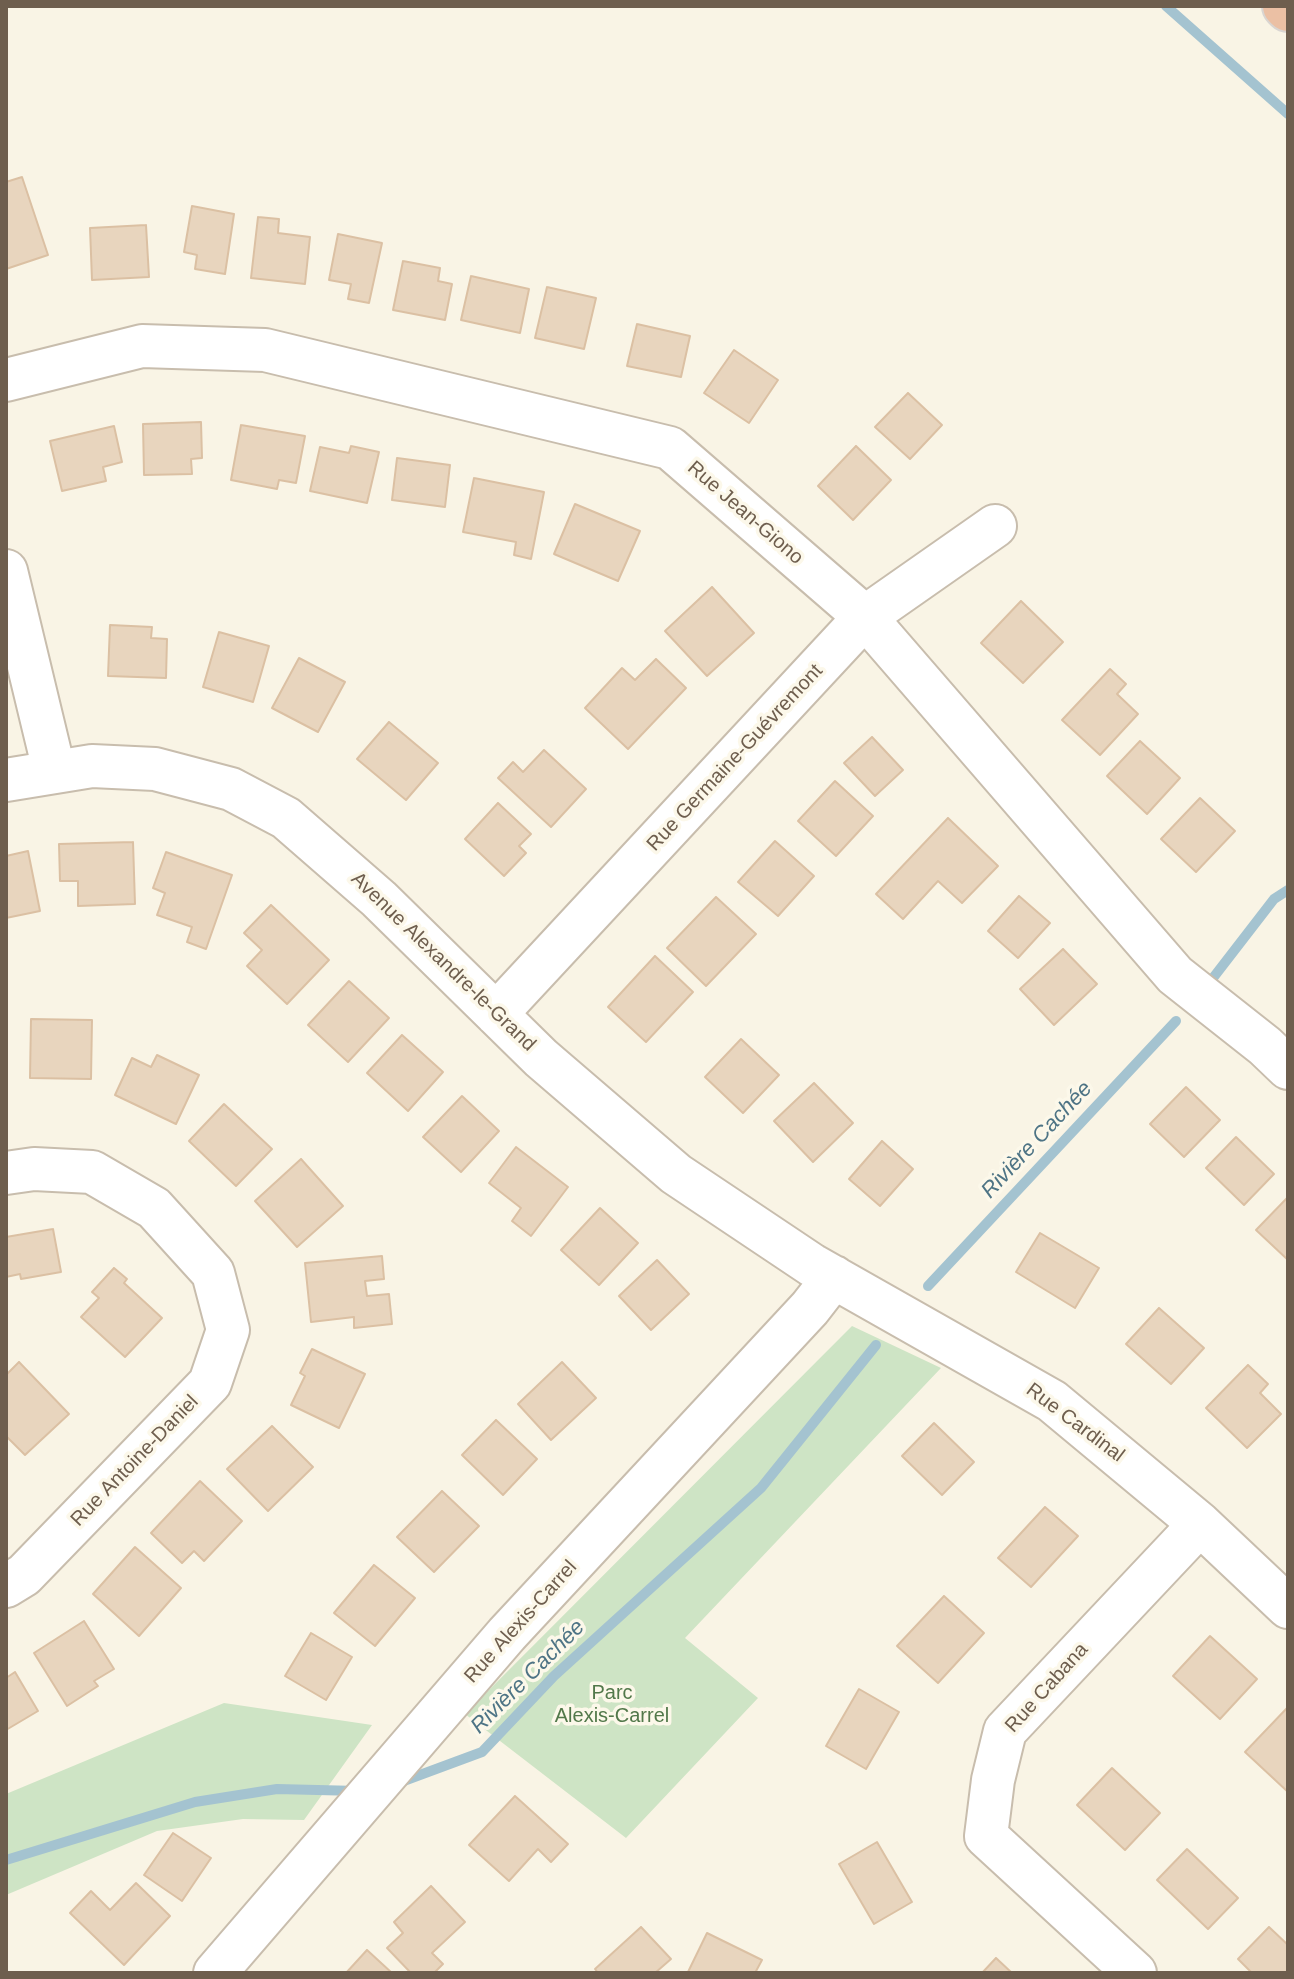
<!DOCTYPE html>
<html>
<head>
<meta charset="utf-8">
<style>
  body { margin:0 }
  #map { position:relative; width:1294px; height:1979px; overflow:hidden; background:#f9f4e5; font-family:Arial,sans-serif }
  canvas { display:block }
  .frame { position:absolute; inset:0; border:8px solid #6e5e4e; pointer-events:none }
</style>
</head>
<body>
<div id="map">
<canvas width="1294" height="1979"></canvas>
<div class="frame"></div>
</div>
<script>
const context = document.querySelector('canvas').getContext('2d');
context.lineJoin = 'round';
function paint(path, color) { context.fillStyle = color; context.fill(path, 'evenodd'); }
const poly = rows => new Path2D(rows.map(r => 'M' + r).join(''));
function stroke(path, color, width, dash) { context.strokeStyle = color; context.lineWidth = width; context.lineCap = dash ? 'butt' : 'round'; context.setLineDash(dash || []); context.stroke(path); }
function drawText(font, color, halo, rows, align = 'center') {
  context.font = font + ' Arial,sans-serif'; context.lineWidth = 7; context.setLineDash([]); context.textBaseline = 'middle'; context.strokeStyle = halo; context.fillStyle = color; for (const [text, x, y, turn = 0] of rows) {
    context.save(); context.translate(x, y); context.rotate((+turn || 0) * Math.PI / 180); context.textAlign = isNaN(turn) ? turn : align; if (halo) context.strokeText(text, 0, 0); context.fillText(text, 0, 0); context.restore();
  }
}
paint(poly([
  [852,1326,941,1368,685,1638,758,1698,626,1838,465,1714],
  [224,1703,372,1725,304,1820,243,1819,157,1831,6,1895,6,1794]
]), '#cee4c5');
stroke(poly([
  [1166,6,1288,114],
  [1213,978,1274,899,1288,890],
  [928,1286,1176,1021],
  [401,1782,482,1752,554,1676,761,1488,876,1345],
  [6,1860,195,1802,277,1789,358,1791]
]), '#a4c3d0', 10);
const building = poly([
  [22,177,48,255,6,269,6,182,22,177],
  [192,206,234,214,225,274,195,269,197,255,184,252,192,206],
  [258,217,279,219,278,233,310,237,305,284,251,278,258,217],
  [146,225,149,277,92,280,90,228,146,225],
  [338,234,382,243,369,303,348,299,351,284,329,280,338,234],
  [403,261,440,268,438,281,452,284,445,320,393,310,403,261],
  [471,276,529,289,520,333,461,320,471,276],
  [547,287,596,298,584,349,535,338,547,287],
  [637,324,690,336,681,377,627,366,637,324],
  [734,350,778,380,749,423,704,393,734,350],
  [908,393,942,425,910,459,875,427,908,393],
  [201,422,202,458,191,459,192,474,144,475,143,424,201,422],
  [241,425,305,436,296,483,279,480,277,489,231,480,241,425],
  [114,426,122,462,103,467,106,481,62,491,50,441,114,426],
  [351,446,379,452,367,503,310,491,320,447,349,453,351,446],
  [856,446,891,480,853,520,818,486,856,446],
  [397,458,450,465,445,507,392,500,397,458],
  [474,478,544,492,531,559,514,555,516,542,463,532,474,478],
  [575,504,640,531,618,581,554,554,575,504],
  [712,587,754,633,707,676,665,631,712,587],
  [1021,601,1063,642,1023,683,981,643,1021,601],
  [110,625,152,627,151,638,167,639,166,678,108,676,110,625],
  [219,632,269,646,253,702,203,687,219,632],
  [299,658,345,682,318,732,272,708,299,658],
  [656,659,686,688,628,749,585,708,622,668,635,680,656,659],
  [1110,669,1126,684,1117,694,1138,714,1100,755,1062,720,1110,669],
  [389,722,438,763,406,800,357,759,389,722],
  [872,737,903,770,875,796,844,763,872,737],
  [1140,741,1180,778,1147,814,1107,776,1140,741],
  [544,750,586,789,551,827,498,778,513,762,523,772,544,750],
  [835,781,873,816,836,856,798,821,835,781],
  [1200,798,1235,831,1196,872,1161,839,1200,798],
  [498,803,531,834,519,846,526,853,504,876,465,839,498,803],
  [948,818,998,866,962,903,938,881,903,919,876,894,948,818],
  [775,841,814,876,778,916,738,882,775,841],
  [133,842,135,904,78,906,78,881,60,881,59,844,133,842],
  [28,851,40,911,6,918,6,856,28,851],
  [166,852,232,875,206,949,187,942,192,927,157,915,165,893,153,888,166,852],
  [1019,896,1050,923,1018,958,988,931,1019,896],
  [716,897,756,934,706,986,667,948,716,897],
  [271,905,329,960,287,1004,247,966,262,950,244,933,271,905],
  [1063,949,1097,984,1054,1025,1020,989,1063,949],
  [655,956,693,992,646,1042,608,1007,655,956],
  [349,981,389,1018,348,1062,308,1025,349,981],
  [31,1019,92,1020,91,1079,30,1078,31,1019],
  [402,1035,443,1072,408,1111,367,1073,402,1035],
  [741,1039,779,1075,743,1113,705,1077,741,1039],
  [157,1055,199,1075,176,1124,115,1095,132,1058,151,1067,157,1055],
  [814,1083,853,1123,813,1162,774,1121,814,1083],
  [1186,1087,1220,1120,1184,1157,1150,1124,1186,1087],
  [462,1096,499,1131,461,1172,423,1137,462,1096],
  [224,1104,272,1149,236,1186,189,1141,224,1104],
  [1236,1137,1274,1174,1244,1205,1206,1168,1236,1137],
  [882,1141,913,1169,880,1206,849,1179,882,1141],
  [516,1147,568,1187,531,1236,512,1221,521,1208,489,1183,516,1147],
  [301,1159,343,1206,297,1247,255,1201,301,1159],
  [1288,1197,1288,1260,1256,1230,1288,1197],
  [600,1208,638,1243,599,1285,561,1250,600,1208],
  [53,1229,61,1272,21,1279,20,1274,6,1277,6,1237,53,1229],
  [1040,1233,1099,1268,1075,1308,1016,1272,1040,1233],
  [382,1256,384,1279,365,1281,367,1296,389,1294,392,1324,354,1328,354,1317,311,1322,305,1263,382,1256],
  [657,1260,689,1294,651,1330,619,1296,657,1260],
  [114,1268,127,1279,124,1283,162,1318,125,1357,81,1317,99,1298,92,1292,114,1268],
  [1159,1308,1204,1348,1171,1384,1126,1344,1159,1308],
  [312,1349,365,1374,339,1428,291,1405,305,1376,300,1373,312,1349],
  [19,1362,69,1414,25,1455,6,1436,6,1375,19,1362],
  [562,1362,596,1398,551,1440,518,1404,562,1362],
  [1248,1365,1268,1384,1260,1393,1281,1414,1247,1448,1206,1408,1248,1365],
  [496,1420,537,1459,503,1495,462,1455,496,1420],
  [934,1423,974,1462,942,1495,902,1456,934,1423],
  [272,1426,313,1467,268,1511,227,1469,272,1426],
  [200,1481,242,1521,204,1561,194,1551,182,1563,151,1533,200,1481],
  [442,1491,479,1526,434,1572,397,1537,442,1491],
  [1045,1507,1078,1536,1031,1587,998,1558,1045,1507],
  [135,1547,181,1588,139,1636,93,1594,135,1547],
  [374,1565,415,1598,375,1646,334,1613,374,1565],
  [944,1596,984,1633,938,1683,897,1646,944,1596],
  [84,1621,114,1669,94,1681,98,1686,67,1706,34,1653,84,1621],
  [311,1633,352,1657,326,1700,285,1676,311,1633],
  [1210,1636,1257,1679,1220,1719,1173,1676,1210,1636],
  [15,1672,38,1711,6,1730,6,1678,15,1672],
  [859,1689,899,1712,866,1769,826,1746,859,1689],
  [1288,1707,1288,1792,1245,1752,1288,1707],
  [1112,1768,1160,1813,1125,1850,1077,1805,1112,1768],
  [515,1796,568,1844,551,1862,538,1849,509,1881,469,1845,515,1796],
  [173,1833,211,1858,182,1901,144,1875,173,1833],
  [877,1842,912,1902,874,1924,839,1864,877,1842],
  [1187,1849,1238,1898,1208,1929,1157,1880,1187,1849],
  [136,1883,170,1916,124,1965,70,1913,91,1891,110,1910,136,1883],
  [431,1886,465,1922,432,1953,443,1964,434,1973,411,1973,387,1948,403,1933,394,1922,431,1886],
  [641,1927,671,1959,655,1973,598,1973,595,1969,641,1927],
  [1269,1927,1288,1945,1288,1973,1252,1973,1238,1959,1269,1927],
  [707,1933,762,1960,755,1973,688,1972,707,1933],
  [367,1950,392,1973,346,1973,367,1950],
  [996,1958,1012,1973,982,1973,996,1958]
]);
paint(building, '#e8d5be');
stroke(building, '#dbc0a3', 2);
const minor = poly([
  [6,380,142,346,265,350,670,448,865,617,1175,975,1265,1046,1288,1068],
  [6,571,54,770],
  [6,780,92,766,155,769,231,789,286,818,379,899,541,1058,676,1174,812,1265,1052,1401,1200,1524,1288,1607],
  [496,1014,865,617,995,526],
  [6,1173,34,1169,92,1172,154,1208,213,1273,228,1330,210,1383,24,1575,6,1586],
  [215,1973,507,1634,810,1308,834,1277],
  [1135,1973,986,1836,993,1780,1005,1731,1200,1524]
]);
const highway = poly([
  [1285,6,1288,9]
]);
stroke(minor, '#c8bdad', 46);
stroke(highway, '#d9d5d1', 48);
stroke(minor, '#fff', 42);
stroke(highway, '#ebc0a4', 44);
drawText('20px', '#6e5e4e', '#fcf8ea', [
  ["Rue Jean-Giono",745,513,41],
  ["Rue Germaine-Guévremont",735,758,-47],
  ["Avenue Alexandre-le-Grand",443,962,44],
  ["Rue Cardinal",1075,1423,37],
  ["Rue Antoine-Daniel",135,1461,-46],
  ["Rue Alexis-Carrel",521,1622,-48],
  ["Rue Cabana",1047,1688,-48]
]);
drawText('20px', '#52784a', '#fcf8ea', [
  ["Parc",612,1693],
  ["Alexis-Carrel",612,1716]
]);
drawText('italic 22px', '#4e7485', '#fcf8ea', [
  ["Rivière Cachée",1037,1140,-47],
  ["Rivière Cachée",528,1677,-45]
]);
</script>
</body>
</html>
